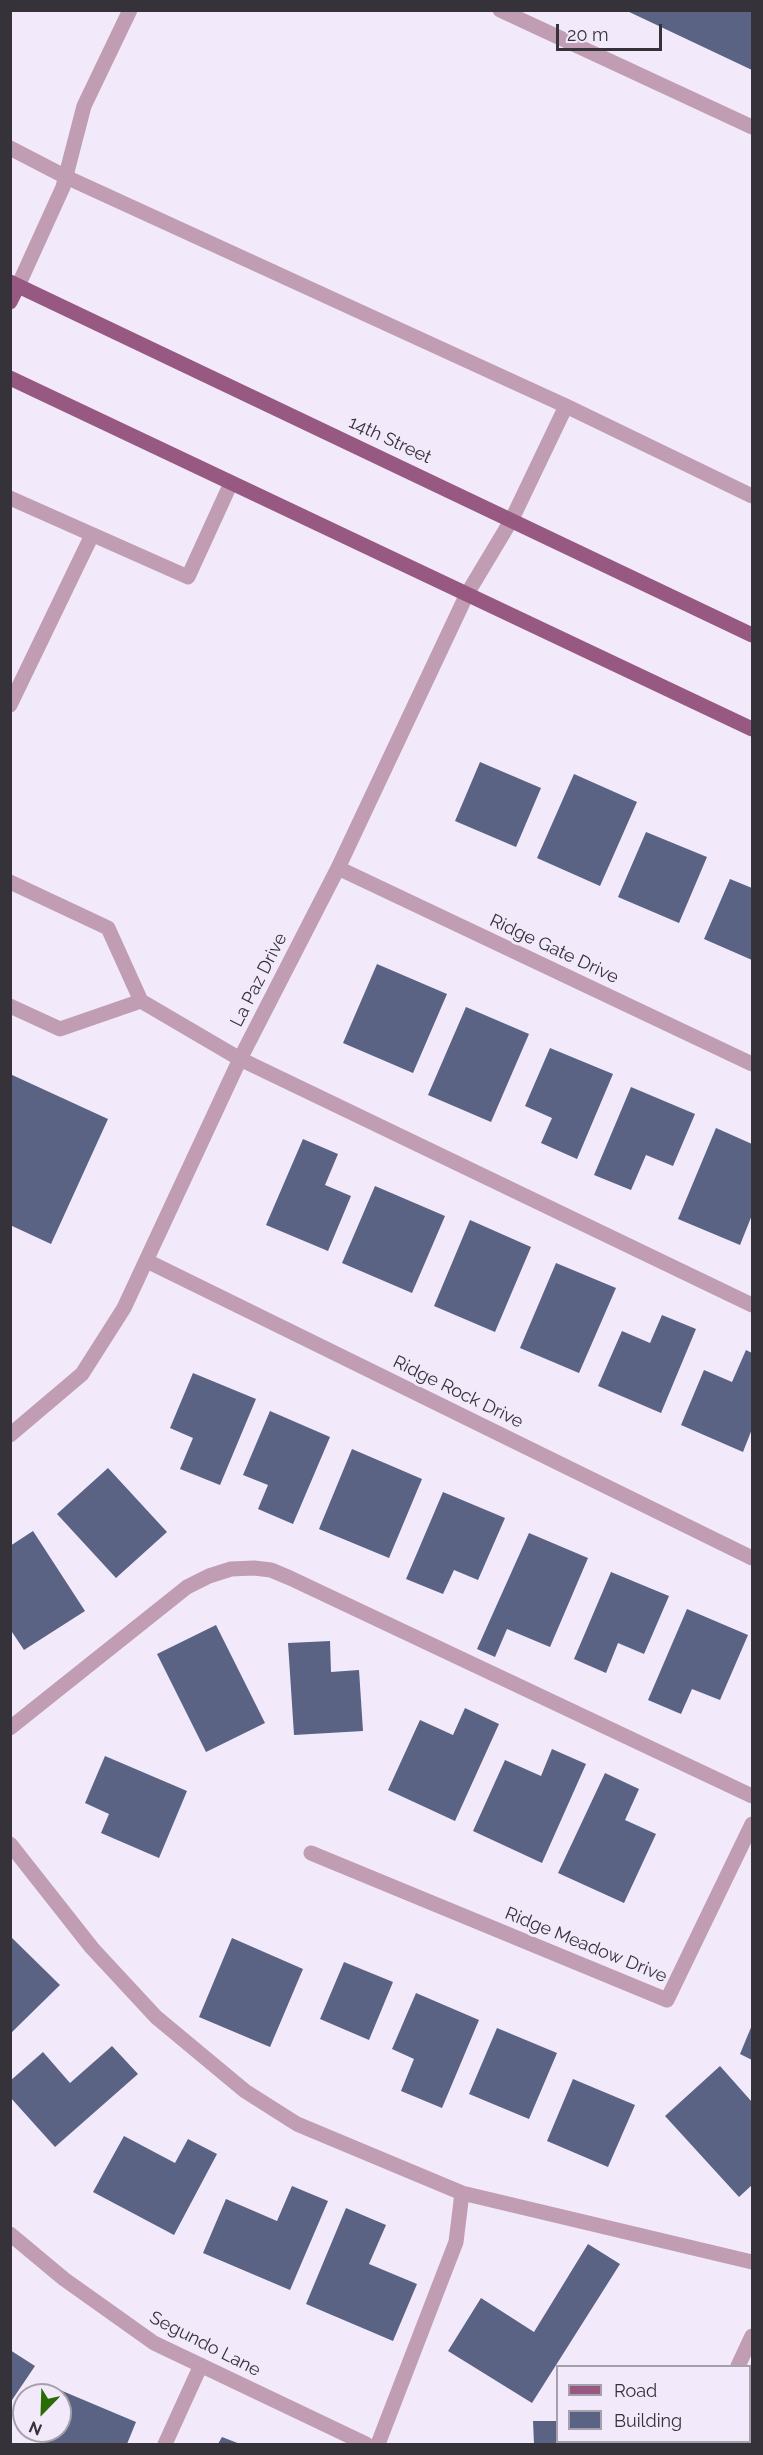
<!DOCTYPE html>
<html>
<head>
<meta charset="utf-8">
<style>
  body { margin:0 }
  #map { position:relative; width:763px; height:2455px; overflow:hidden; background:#f2e9fa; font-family:Raleway,sans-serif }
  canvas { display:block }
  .frame { position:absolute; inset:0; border:12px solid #353239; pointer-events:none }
  .legend { position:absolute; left:556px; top:2365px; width:195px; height:78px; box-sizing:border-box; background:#f2e9fa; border:2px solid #a6a0ad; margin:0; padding:8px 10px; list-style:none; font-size:18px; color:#353239 }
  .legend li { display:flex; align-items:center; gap:12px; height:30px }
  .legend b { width:30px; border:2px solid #a6a0ad }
  .north { position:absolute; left:12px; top:2383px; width:60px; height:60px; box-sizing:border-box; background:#f2e9fa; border:2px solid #a6a0ad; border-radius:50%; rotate:203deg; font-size:16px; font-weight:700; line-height:24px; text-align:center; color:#353239 }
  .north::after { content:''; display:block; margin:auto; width:21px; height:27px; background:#296c04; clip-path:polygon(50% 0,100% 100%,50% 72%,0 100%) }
  .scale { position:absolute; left:556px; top:24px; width:106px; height:27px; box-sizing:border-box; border:3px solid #353239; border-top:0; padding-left:8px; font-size:18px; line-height:21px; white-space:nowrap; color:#353239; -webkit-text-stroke:4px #f2e9fa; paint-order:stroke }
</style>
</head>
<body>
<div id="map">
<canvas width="763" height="2455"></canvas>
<div class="frame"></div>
<ul class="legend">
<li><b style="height:8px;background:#975981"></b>Road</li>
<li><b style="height:16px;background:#5b6385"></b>Building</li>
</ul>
<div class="north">N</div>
<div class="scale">20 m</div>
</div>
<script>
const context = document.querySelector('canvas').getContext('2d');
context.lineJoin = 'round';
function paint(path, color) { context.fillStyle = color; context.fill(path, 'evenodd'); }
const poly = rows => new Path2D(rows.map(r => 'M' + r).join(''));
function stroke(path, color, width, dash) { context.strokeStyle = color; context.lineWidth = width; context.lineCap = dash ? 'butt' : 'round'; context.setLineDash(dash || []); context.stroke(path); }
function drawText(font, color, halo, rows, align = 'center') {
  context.font = font + ' Raleway,sans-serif'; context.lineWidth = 6; context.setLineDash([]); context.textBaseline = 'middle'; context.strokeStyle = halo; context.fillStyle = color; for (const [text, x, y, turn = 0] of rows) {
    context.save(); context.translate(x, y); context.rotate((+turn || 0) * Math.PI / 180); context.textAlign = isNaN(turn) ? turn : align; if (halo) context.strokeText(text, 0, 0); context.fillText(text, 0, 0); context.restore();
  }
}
paint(poly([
  [625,10,752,10,752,70],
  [480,762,541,788,516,847,455,821],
  [574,774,637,802,600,886,537,858],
  [646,832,707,857,679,923,618,897],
  [730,879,752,888,752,960,704,939],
  [377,964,447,994,413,1073,343,1043],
  [466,1007,529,1034,491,1122,428,1095],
  [550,1048,613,1074,577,1159,541,1143,552,1118,525,1106],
  [10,1074,108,1119,51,1244,10,1225],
  [631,1087,695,1114,673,1166,646,1155,631,1190,594,1175],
  [716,1128,752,1144,752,1215,740,1245,678,1219],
  [303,1139,338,1154,325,1185,351,1196,328,1251,266,1225],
  [375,1186,445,1216,412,1293,342,1263],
  [470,1220,531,1247,495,1332,434,1306],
  [556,1263,616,1288,579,1373,520,1348],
  [662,1315,696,1329,661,1413,598,1386,622,1331,650,1343],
  [746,1350,752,1353,752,1429,743,1452,681,1425,704,1370,732,1382],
  [193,1373,256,1399,220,1485,180,1469,193,1438,170,1428],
  [270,1411,330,1437,293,1524,258,1509,268,1485,243,1475],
  [352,1449,422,1479,389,1558,319,1529],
  [108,1468,167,1532,116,1578,57,1514],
  [443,1492,505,1518,478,1580,454,1570,443,1594,406,1579],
  [33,1531,85,1611,24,1650,10,1629,10,1546],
  [529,1533,588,1558,550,1647,507,1629,495,1657,477,1649],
  [611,1572,669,1596,644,1654,618,1643,606,1673,574,1659],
  [687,1609,748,1635,720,1700,692,1689,681,1714,648,1700],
  [216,1625,265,1723,206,1752,157,1654],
  [330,1641,331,1672,359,1670,363,1731,294,1735,288,1643],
  [465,1708,499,1724,455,1821,388,1790,420,1720,453,1735],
  [552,1749,586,1764,542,1863,473,1831,505,1760,541,1776],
  [105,1756,187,1791,159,1858,101,1833,109,1814,85,1803],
  [605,1773,639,1789,625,1820,656,1834,624,1903,558,1873],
  [10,1936,60,1985,10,2034],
  [232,1938,303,1969,270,2047,199,2017],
  [344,1962,393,1982,369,2040,320,2019],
  [416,1993,479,2020,442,2108,401,2091,414,2059,392,2049],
  [752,2025,752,2060,740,2054],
  [497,2028,557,2053,529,2119,469,2094],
  [112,2046,138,2074,55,2147,10,2097,10,2081,43,2052,70,2083],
  [720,2066,752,2102,752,2185,739,2197,665,2116],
  [573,2079,635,2105,608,2167,547,2141],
  [124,2136,175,2163,188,2139,217,2154,174,2235,93,2192],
  [292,2186,328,2201,290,2290,203,2253,226,2199,277,2221],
  [346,2208,386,2225,369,2264,417,2284,393,2341,306,2304],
  [588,2244,620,2264,532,2403,448,2351,481,2298,534,2332],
  [10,2350,35,2366,10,2403],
  [60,2390,136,2422,127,2444,49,2444,38,2440,42,2431,60,2431,60,2395,57,2395],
  [533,2421,558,2421,558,2442,634,2442,634,2444,534,2444],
  [222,2437,240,2444,218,2444]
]), '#5b6385');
stroke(poly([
  [500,10,752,127],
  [10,148,66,177,566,406,512,519,467,594,338,868,240,1059,124,1308,82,1374,10,1435],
  [18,286,63,187,84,106,130,10],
  [566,406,752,496],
  [10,498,188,577,231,483],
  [10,705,92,535],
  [338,868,752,1064],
  [10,882,108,928,141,1001],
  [10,1006,60,1029,141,1001,240,1059,752,1305],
  [147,1261,752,1558],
  [10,1728,187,1587,209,1576,231,1569,254,1568,271,1570,290,1578,752,1796],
  [10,1844,92,1948,156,2017,245,2091,297,2124,462,2193,752,2262],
  [311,1853,667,2000,752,1824],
  [10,2234,64,2279,154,2343,366,2444],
  [738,2366,752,2336],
  [165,2444,201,2365],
  [378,2444,456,2242,462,2193],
  [701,2444,702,2442]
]), '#c19db3', 15);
stroke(poly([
  [10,282,752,635],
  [10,302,18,286],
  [10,378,752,729]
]), '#975981', 15);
drawText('18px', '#353239', '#f2e9fa', [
  ["14th Street",390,440,25],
  ["Ridge Gate Drive",554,949,25],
  ["La Paz Drive",259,980,-63],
  ["Ridge Rock Drive",458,1392,26],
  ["Ridge Meadow Drive",586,1945,22],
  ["Segundo Lane",205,2344,27]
]);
</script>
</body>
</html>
